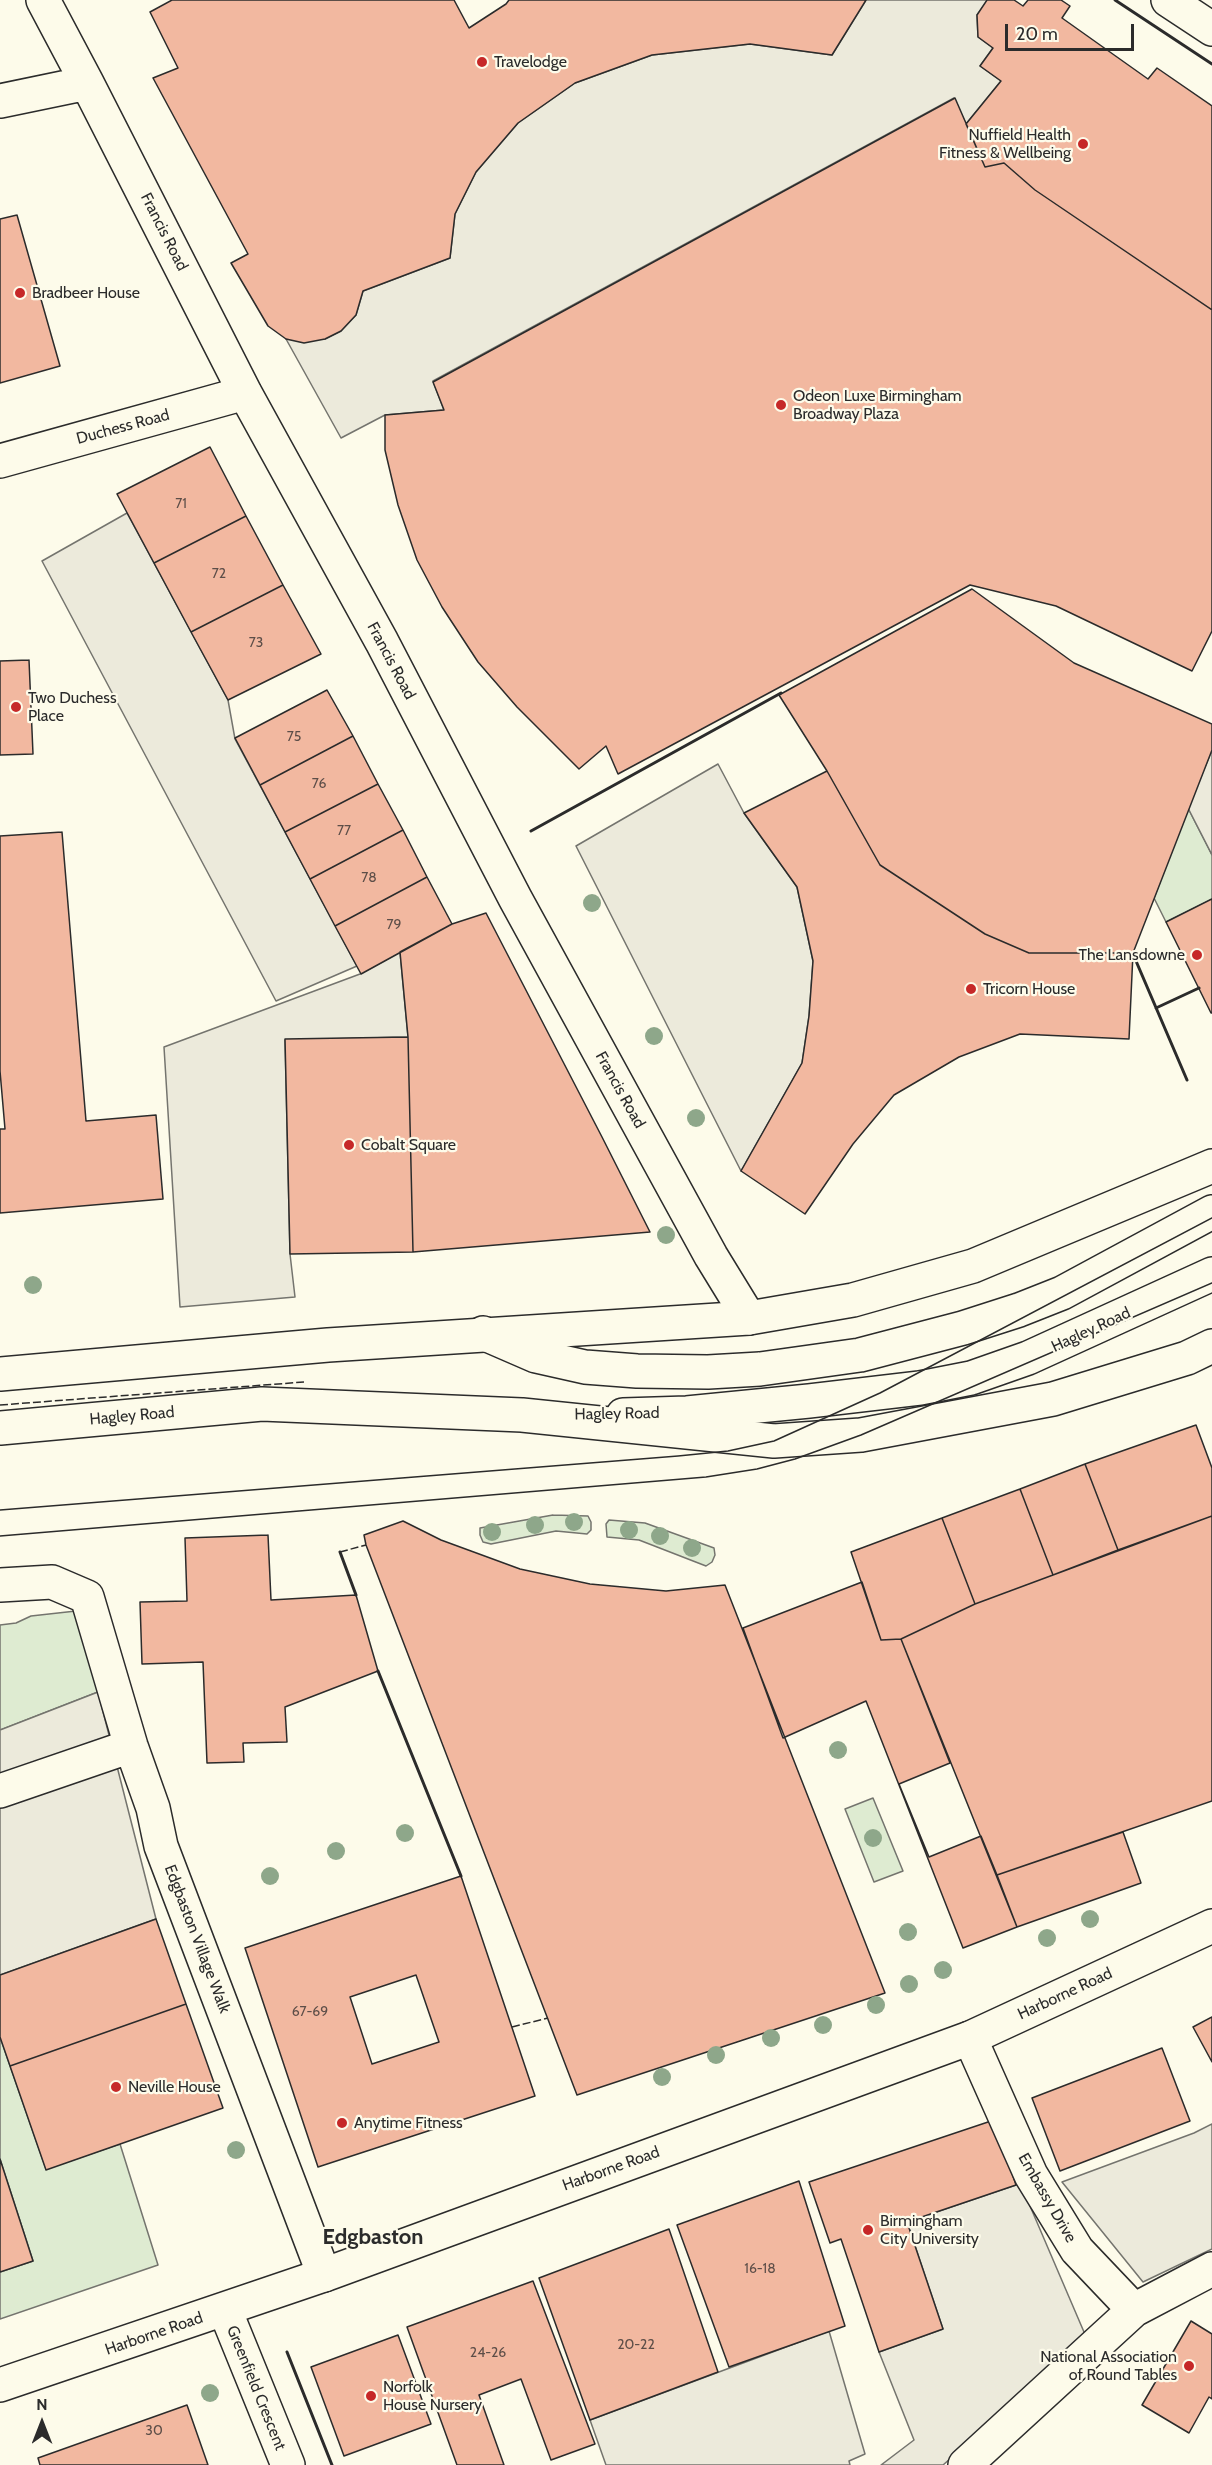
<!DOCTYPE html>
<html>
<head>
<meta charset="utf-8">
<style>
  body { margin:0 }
  #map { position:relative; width:1212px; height:2465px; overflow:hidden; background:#fdfbea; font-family:Cabin,sans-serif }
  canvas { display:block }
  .north { position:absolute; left:12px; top:2393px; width:60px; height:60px; -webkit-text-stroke:4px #fdfbea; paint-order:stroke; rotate:0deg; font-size:16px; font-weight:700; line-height:24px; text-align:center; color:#2b2b2b }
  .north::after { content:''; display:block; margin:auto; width:21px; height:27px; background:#2b2b2b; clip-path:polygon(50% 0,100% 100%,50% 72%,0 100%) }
  .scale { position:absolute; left:1005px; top:24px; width:129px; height:27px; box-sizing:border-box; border:3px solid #2b2b2b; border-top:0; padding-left:8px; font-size:18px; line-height:21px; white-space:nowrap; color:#2b2b2b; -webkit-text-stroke:4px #fdfbea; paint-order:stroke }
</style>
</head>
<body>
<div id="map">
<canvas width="1212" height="2465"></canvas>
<div class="north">N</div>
<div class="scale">20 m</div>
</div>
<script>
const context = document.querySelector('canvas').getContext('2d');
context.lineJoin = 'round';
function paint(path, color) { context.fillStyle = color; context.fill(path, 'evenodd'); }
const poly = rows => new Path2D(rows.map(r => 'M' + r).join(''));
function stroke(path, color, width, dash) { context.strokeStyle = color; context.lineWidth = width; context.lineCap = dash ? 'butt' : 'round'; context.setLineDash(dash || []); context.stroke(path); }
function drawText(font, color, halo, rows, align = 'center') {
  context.font = font + ' Cabin,sans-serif'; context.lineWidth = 4.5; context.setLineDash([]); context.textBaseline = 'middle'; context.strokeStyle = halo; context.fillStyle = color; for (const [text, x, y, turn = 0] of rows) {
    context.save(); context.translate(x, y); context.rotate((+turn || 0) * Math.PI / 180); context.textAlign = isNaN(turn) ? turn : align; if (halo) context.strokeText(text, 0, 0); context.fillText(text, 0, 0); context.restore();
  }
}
const green = poly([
  [1188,808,1212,855,1212,899,1166,922,1154,898,1188,808],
  [553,1515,588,1516,591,1522,591,1530,587,1534,556,1531,491,1544,483,1542,480,1535,480,1528,553,1515],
  [609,1520,645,1523,714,1548,715,1555,712,1562,706,1566,639,1540,607,1537,606,1524,609,1520],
  [76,1611,88,1630,98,1692,0,1730,0,1625,16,1623,31,1616,76,1611],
  [873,1798,903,1871,874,1882,845,1809,873,1798],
  [0,2037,46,2169,120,2144,158,2265,0,2319,0,2272,33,2261,0,2159,0,2037]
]);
paint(green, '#deebd1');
stroke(green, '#74746e', 1.5);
const parking = poly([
  [866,0,988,0,977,15,978,37,993,48,980,66,1001,81,966,124,954,98,433,381,444,410,385,415,341,438,286,339,325,339,341,331,356,315,363,291,450,258,455,214,476,172,518,123,575,83,652,55,750,44,832,55,866,0],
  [127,513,228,700,235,739,357,966,276,1001,42,561,127,513],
  [1212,750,1212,855,1188,808,1212,750],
  [718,764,744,813,797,887,813,961,809,1016,802,1063,741,1171,576,846,718,764],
  [400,952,408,1037,285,1040,290,1254,295,1297,180,1307,164,1047,360,974,400,952],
  [98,1692,156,1919,0,1975,0,1730,98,1692],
  [1212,2124,1212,2249,1143,2282,1062,2182,1194,2133,1212,2124],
  [1016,2185,1021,2185,1087,2339,943,2465,881,2465,914,2440,879,2352,943,2329,907,2222,1016,2185],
  [829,2331,865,2454,849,2461,850,2465,606,2465,590,2420,829,2331]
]);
paint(parking, '#eceadb');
stroke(parking, '#74746e', 1.5);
const building = poly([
  [172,0,454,0,469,28,506,4,509,0,866,0,832,55,750,44,652,55,575,83,518,123,476,172,455,214,450,258,363,291,356,315,341,331,325,339,304,343,286,339,268,326,231,263,248,254,153,78,178,68,150,12,172,0],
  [987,0,1014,0,1023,6,1028,0,1061,0,1070,6,1062,18,1148,79,1157,68,1212,106,1212,310,1035,190,1004,163,985,167,966,124,1001,81,980,66,993,48,978,37,977,15,987,0],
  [955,98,985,167,1004,163,1035,190,1212,310,1212,631,1192,671,1056,606,970,585,618,774,606,746,579,769,517,707,478,662,442,607,417,560,398,505,385,450,385,415,444,410,433,382,955,98],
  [17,215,60,366,0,383,0,219,17,215],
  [210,447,246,516,154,563,117,494,210,447],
  [246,516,283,585,191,632,154,563,246,516],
  [283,585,321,654,228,700,191,632,283,585],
  [972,589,1074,663,1212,724,1212,750,1133,953,1029,953,985,934,880,865,827,771,779,695,972,589],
  [29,660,33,754,0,755,0,661,29,660],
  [327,690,353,736,260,785,235,738,327,690],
  [353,736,378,784,285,832,260,785,353,736],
  [827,771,880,865,985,934,1029,953,1133,953,1129,1039,1020,1034,959,1057,894,1095,853,1144,805,1214,741,1171,802,1063,809,1016,813,961,797,887,744,813,827,771],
  [378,784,403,830,310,879,285,832,378,784],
  [403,830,427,877,335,926,310,879,403,830],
  [62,832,86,1121,156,1115,163,1199,0,1213,0,1129,5,1129,0,1071,0,836,62,832],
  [427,877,452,924,361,974,335,926,427,877],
  [1212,899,1212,1013,1211,1013,1166,922,1212,899],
  [486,913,602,1137,650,1232,413,1252,408,1037,400,952,452,924,486,913],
  [408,1037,413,1252,290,1254,285,1039,408,1037],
  [1196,1425,1212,1468,1212,1516,1118,1550,1085,1464,1196,1425],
  [1085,1464,1118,1550,1053,1575,1020,1489,1085,1464],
  [1020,1489,1053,1575,975,1604,942,1518,1020,1489],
  [1212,1516,1212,1801,997,1875,981,1836,929,1857,899,1784,950,1763,901,1639,975,1604,1212,1516],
  [942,1518,975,1604,901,1639,881,1640,851,1552,942,1518],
  [403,1521,441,1540,520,1569,590,1584,666,1591,725,1585,885,1993,577,2095,366,1545,364,1535,403,1521],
  [268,1535,271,1600,356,1595,378,1671,285,1707,287,1742,243,1743,244,1762,207,1763,203,1662,142,1664,140,1602,187,1601,185,1538,268,1535],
  [862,1582,881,1640,901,1639,1017,1927,963,1948,866,1701,783,1738,743,1628,862,1582],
  [1123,1832,1141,1883,1017,1927,997,1875,1123,1832],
  [461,1876,535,2096,318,2167,245,1948,461,1876],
  [416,1975,439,2042,372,2064,350,1997,416,1975],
  [156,1919,186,2004,10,2066,0,2037,0,1975,156,1919],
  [186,2004,223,2108,46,2170,10,2066,186,2004],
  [1212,2017,1212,2062,1193,2027,1212,2017],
  [1162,2048,1190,2121,1060,2171,1032,2098,1162,2048],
  [994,2120,1016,2185,907,2222,943,2329,879,2352,841,2239,830,2243,809,2182,994,2120],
  [0,2159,33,2261,0,2272,0,2159],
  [799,2181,845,2326,729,2367,677,2225,799,2181],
  [669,2229,718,2372,590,2420,539,2278,669,2229],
  [533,2281,595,2444,551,2460,521,2379,479,2395,504,2465,457,2465,407,2327,533,2281],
  [1191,2321,1212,2334,1212,2399,1209,2397,1189,2433,1142,2405,1191,2321],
  [398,2335,431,2424,344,2456,311,2367,398,2335],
  [187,2405,208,2465,40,2465,38,2458,187,2405]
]);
paint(building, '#f2b8a0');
stroke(building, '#2b2b2b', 1.5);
const minor = poly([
  [43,0,87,83,245,393,382,642,515,898,711,1256,749,1318],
  [0,101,87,83],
  [0,461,245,393],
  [483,1333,536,1356,585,1367,637,1371,708,1372,760,1369,860,1355,963,1328,1019,1310,1062,1293,1212,1212],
  [623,1415,687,1413,809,1401,920,1388,971,1378,1028,1358,1212,1274],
  [0,1585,52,1582,87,1597,131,1746,153,1808,161,1846,324,2275],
  [0,1791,131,1746],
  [970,2038,1031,2175,1077,2250,1134,2310],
  [225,2310,288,2465],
  [965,2465,1134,2310,1212,2269]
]);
const major = poly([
  [0,2385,324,2275,970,2038,1212,1926]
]);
const highway = poly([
  [1168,0,1212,29],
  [0,1374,328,1345,749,1318,853,1300,973,1266,1212,1166],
  [0,1428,262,1404,522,1415,774,1441,861,1435,1053,1399,1187,1358,1212,1346]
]);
stroke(minor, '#2b2b2b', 36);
stroke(major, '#2b2b2b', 36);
stroke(highway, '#2b2b2b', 36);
stroke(minor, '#fdfbea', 33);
stroke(major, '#fdfbea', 33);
stroke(highway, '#fdfbea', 33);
stroke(poly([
  [0,1510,678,1456,728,1451,774,1441,880,1393,1212,1218],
  [0,1536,706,1477,757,1469,795,1459,861,1435,1212,1283]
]), '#2b2b2b', 1.5);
stroke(poly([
  [0,1405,304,1382],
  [340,1552,366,1545],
  [512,2027,548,2018]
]), '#2b2b2b', 1.5, [8, 3]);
stroke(poly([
  [1115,0,1212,64],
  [531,831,781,693],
  [1133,954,1187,1080],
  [1156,1008,1199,988],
  [340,1552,356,1595],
  [378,1671,461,1876],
  [287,2352,332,2465]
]), '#2b2b2b', 3);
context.fillStyle = '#8ea78a';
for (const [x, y] of [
  [592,903],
  [654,1036],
  [696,1118],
  [666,1235],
  [33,1285],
  [574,1522],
  [535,1525],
  [629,1530],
  [492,1532],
  [660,1536],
  [692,1548],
  [838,1750],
  [405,1833],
  [873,1838],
  [336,1851],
  [270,1876],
  [1090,1919],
  [908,1932],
  [1047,1938],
  [943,1970],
  [909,1984],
  [876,2005],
  [823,2025],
  [771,2038],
  [716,2055],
  [662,2077],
  [236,2150],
  [210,2393]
]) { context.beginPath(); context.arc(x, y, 9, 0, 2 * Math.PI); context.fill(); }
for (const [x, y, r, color] of [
  [482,62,6,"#c62828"],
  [1083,144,6,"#c62828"],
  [20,293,6,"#c62828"],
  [781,405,6,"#c62828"],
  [16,707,6,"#c62828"],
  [1197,955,6,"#c62828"],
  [971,989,6,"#c62828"],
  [349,1145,6,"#c62828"],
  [116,2087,6,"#c62828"],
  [342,2123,6,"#c62828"],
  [868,2230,6,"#c62828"],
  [1189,2366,6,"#c62828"],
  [371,2396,6,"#c62828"]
]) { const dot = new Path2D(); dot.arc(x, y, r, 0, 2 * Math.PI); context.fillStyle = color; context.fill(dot); stroke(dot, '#fdfbea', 2); }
drawText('14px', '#5d4e48', null, [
  ["71",181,504],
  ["72",219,574],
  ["73",256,643],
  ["75",294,737],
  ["76",319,784],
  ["77",344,831],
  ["78",369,878],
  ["79",394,925],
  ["67-69",310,2012],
  ["16-18",760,2269],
  ["20-22",636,2345],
  ["24-26",488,2353],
  ["30",154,2431]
]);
drawText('16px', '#2b2b2b', '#fdfbea', [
  ["Travelodge",494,62],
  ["Nuffield Health",1071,135,"right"],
  ["Fitness & Wellbeing",1071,153,"right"],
  ["Bradbeer House",32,293],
  ["Odeon Luxe Birmingham",793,396],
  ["Broadway Plaza",793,414],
  ["Two Duchess",28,698],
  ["Place",28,716],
  ["The Lansdowne",1185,955,"right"],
  ["Tricorn House",983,989],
  ["Cobalt Square",361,1145],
  ["Neville House",128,2087],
  ["Anytime Fitness",354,2123],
  ["Birmingham",880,2221],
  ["City University",880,2239],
  ["National Association",1177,2357,"right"],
  ["of Round Tables",1177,2375,"right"],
  ["Norfolk",383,2387],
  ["House Nursery",383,2405]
], 'left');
drawText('16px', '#2b2b2b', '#fdfbea', [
  ["Francis Road",164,232,63],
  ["Duchess Road",123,427,-15],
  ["Francis Road",391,661,62],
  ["Francis Road",620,1090,61],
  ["Hagley Road",1091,1330,-25],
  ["Hagley Road",617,1414,-1],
  ["Hagley Road",132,1416,-5],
  ["Edgbaston Village Walk",197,1939,69],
  ["Harborne Road",1065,1994,-25],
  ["Harborne Road",611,2169,-20],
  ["Embassy Drive",1047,2198,60],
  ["Harborne Road",154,2334,-19],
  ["Greenfield Crescent",256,2388,68]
]);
drawText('bold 22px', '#2b2b2b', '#fdfbea', [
  ["Edgbaston",373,2238]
]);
</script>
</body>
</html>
